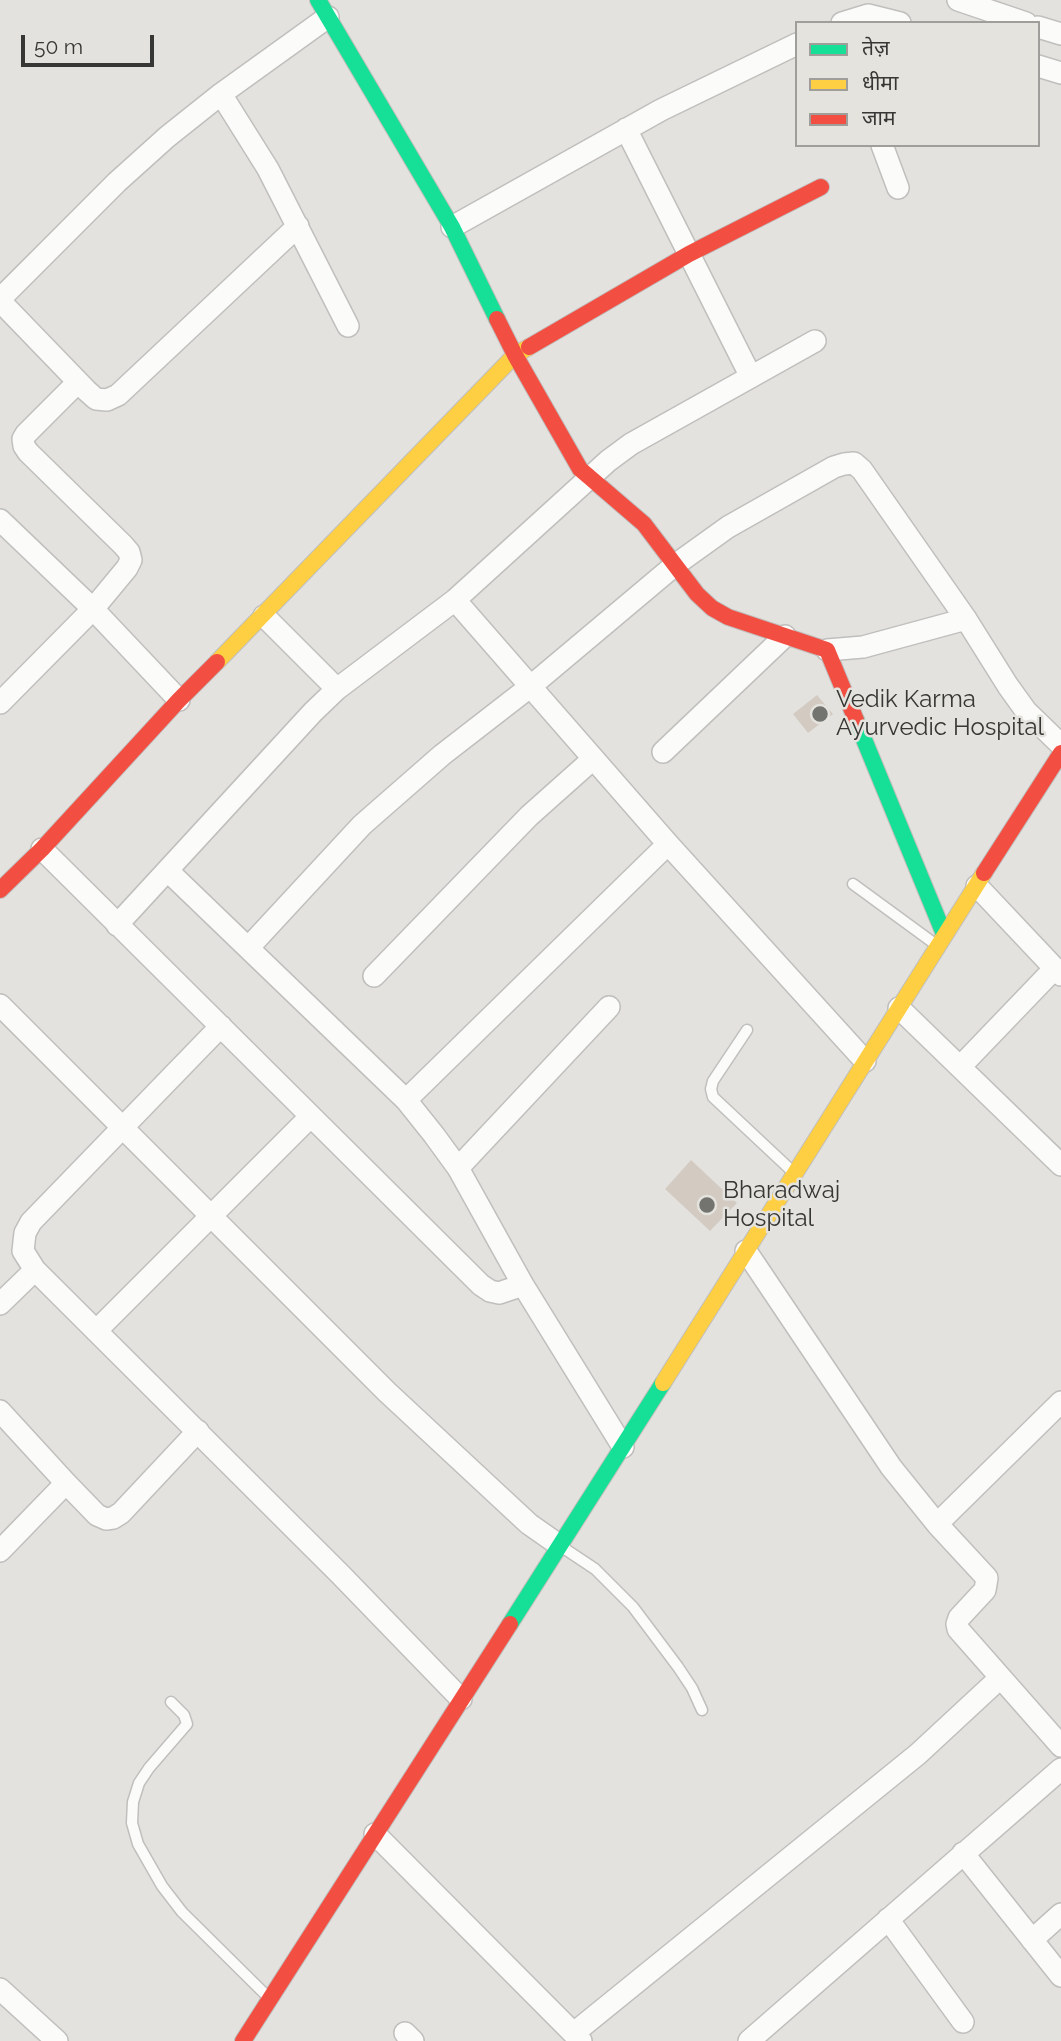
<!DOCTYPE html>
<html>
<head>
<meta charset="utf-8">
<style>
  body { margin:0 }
  #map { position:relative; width:1061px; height:2041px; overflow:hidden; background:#e3e2df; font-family:Raleway,"Noto Sans Devanagari",sans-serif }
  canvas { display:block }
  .legend { position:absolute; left:795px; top:21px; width:245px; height:126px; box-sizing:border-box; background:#e4e3de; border:2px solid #9f9e9a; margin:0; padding:9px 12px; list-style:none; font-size:21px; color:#373735 }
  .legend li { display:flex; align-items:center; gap:14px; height:35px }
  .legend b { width:35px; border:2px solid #9f9e9a }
  .scale { position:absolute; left:21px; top:35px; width:133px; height:32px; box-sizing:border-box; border:4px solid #373735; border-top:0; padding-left:9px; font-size:21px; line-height:24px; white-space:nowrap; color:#373735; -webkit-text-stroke:5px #e4e3de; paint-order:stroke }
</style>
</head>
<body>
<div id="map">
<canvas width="1061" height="2041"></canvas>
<ul class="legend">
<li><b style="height:9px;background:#16e098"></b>तेज़</li>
<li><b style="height:9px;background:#ffcf43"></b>धीमा</li>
<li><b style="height:9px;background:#f24e42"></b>जाम</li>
</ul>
<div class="scale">50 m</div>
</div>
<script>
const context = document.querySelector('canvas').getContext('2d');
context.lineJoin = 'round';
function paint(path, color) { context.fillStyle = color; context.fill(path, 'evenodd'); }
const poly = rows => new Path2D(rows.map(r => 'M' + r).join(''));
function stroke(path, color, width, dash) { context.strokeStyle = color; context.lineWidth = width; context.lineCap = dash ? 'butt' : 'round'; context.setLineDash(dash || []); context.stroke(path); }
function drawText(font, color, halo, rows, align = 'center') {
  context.font = font + ' Raleway,sans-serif'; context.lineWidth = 5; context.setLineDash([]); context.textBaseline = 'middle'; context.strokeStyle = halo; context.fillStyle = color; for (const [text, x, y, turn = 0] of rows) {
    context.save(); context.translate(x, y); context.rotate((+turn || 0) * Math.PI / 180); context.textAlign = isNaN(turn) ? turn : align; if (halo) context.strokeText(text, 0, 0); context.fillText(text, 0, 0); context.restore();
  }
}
paint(poly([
  [817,695,833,714,808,733,793,714],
  [691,1160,737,1203,710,1231,665,1189]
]), '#d3cbc2');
const lane = poly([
  [853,884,935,944],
  [747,1030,713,1081,711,1089,713,1097,793,1172],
  [562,1547,595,1569,633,1607,678,1667,692,1688,702,1710],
  [171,1702,184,1715,187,1724,149,1768,139,1783,133,1802,132,1823,138,1844,162,1886,182,1912,268,1997]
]);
const street = poly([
  [958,0,1026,23],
  [842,23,868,15,900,23],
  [1038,27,1061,34],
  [1038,66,1061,73],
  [221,94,268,169,348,326],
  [626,129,751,377],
  [882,145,898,188],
  [452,227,661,110,797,44],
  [0,299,117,182,167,137,221,94,328,17],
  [0,301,87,391,96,399,107,400,118,395,298,226],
  [0,520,93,609,179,700],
  [455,600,668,844,865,1061],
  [264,616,337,689],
  [827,650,863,647,966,619],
  [0,703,93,609,127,568,131,560,129,552,123,545,28,452,24,446,23,439,26,434,78,382],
  [663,752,785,636],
  [42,849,481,1285,490,1291,499,1293,523,1285],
  [168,871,406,1100,434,1135,458,1168,523,1285,623,1447],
  [977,886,1061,975],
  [117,925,313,712,337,689,455,600,608,461,631,444,815,341],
  [249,947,362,825,442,755,531,686,675,565,728,527,834,467,844,464,854,463,862,470,966,619,1008,686,1026,711,1061,745],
  [374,976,529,816,593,759],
  [0,1005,387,1392,529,1524,559,1545],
  [899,1008,1061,1165],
  [221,1026,31,1222,25,1233,23,1251,35,1270,340,1574,461,1699],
  [960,1067,1055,968],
  [406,1100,668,844],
  [458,1168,609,1007],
  [746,1251,891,1467,937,1524,987,1578,985,1590,959,1618,957,1624,958,1629,1061,1746],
  [0,1304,35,1270],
  [96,1331,311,1116],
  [0,1411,66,1483,0,1551],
  [66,1483,97,1515,106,1519,113,1518,121,1513,198,1431],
  [937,1524,1061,1402],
  [375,1834,581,2041],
  [963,1853,1061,1976],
  [888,1919,963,2022],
  [1032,1940,1061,1914],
  [0,1989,57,2041],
  [405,2033,413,2041],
  [574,2033,918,1754,1000,1678],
  [749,2041,1061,1769]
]);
const fast = poly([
  [318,0,452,227,497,319],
  [856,720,944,934],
  [510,1624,663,1383]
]);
const slow = poly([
  [217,662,515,355,529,347],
  [663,1383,984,873]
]);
const jam = poly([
  [497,319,515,355,580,469,644,524,697,594,712,608,728,617,827,650,856,720],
  [529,347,689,254,821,187],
  [984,873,1061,753],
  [0,890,42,849,179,700,217,662],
  [243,2041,510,1624]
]);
stroke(lane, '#c0bfbd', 13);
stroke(street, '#c0bfbd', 24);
stroke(fast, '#c0bfbd', 18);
stroke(slow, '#c0bfbd', 18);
stroke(jam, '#c0bfbd', 18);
stroke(lane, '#fbfbfa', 10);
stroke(street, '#fbfbfa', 21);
stroke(fast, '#16e098', 16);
stroke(slow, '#ffcf43', 16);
stroke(jam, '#f24e42', 16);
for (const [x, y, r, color] of [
  [820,714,9,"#737370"],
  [707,1205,9,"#737370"]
]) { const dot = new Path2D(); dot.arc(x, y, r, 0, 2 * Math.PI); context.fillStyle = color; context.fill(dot); stroke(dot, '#e4e3de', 2.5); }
drawText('24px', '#373735', '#e4e3de', [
  ["Vedik Karma",836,700],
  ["Ayurvedic Hospital",836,728],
  ["Bharadwaj",723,1191],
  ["Hospital",723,1219]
], 'left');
</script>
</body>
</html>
